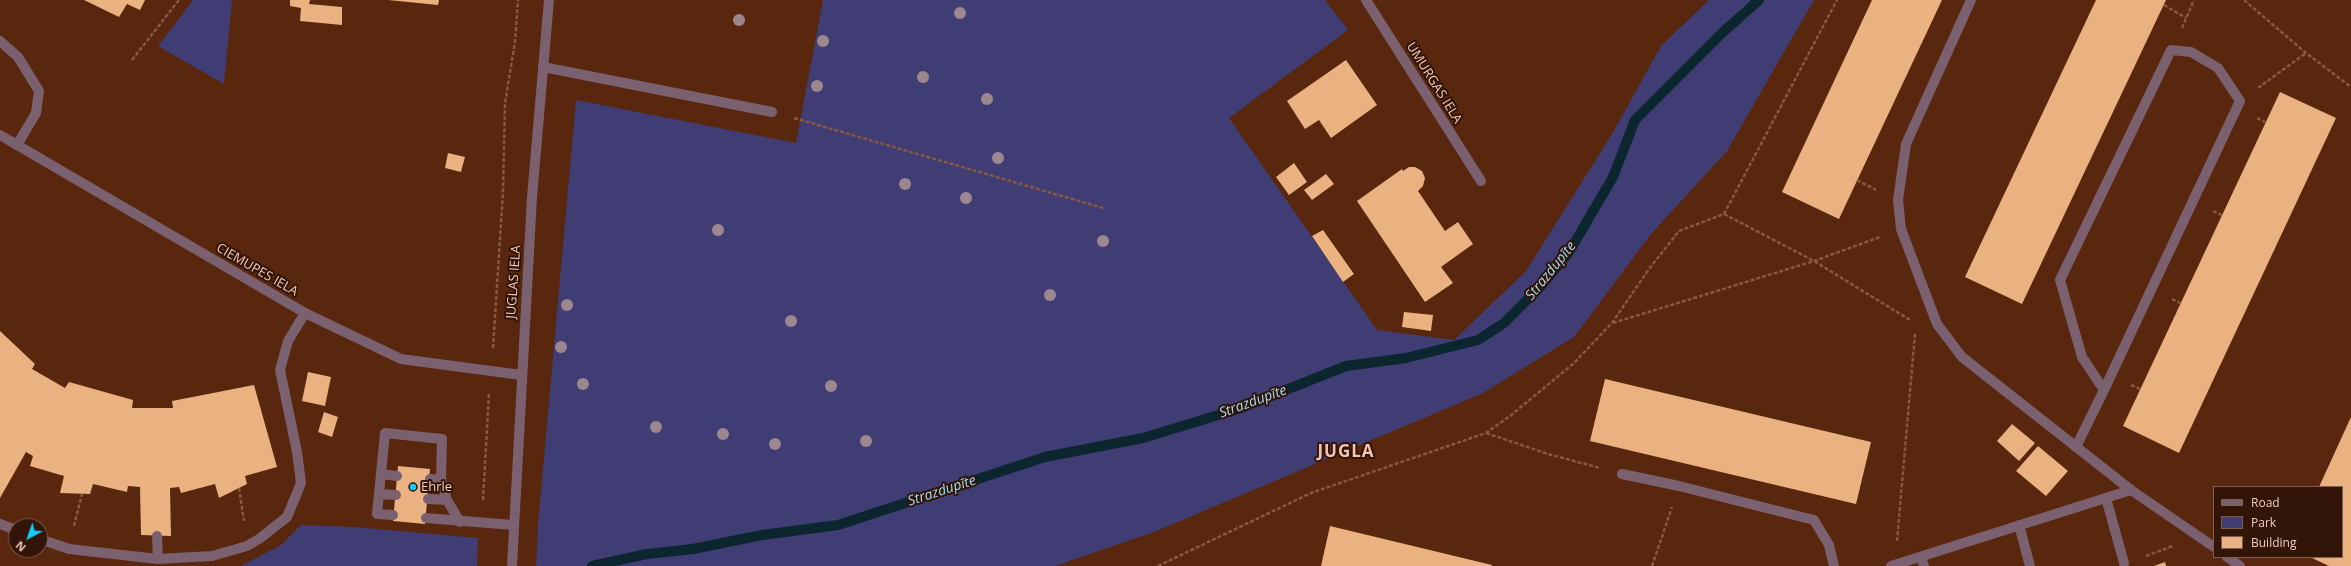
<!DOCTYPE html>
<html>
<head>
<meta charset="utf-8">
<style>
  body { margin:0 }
  #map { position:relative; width:2351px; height:566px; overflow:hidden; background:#59260e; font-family:"Open Sans",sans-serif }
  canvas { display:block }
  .legend { position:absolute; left:2213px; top:486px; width:130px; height:72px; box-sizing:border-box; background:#321508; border:1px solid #805e4f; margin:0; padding:5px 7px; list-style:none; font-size:12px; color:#f4cbba }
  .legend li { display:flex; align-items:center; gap:8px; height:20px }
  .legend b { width:20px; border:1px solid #805e4f }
  .north { position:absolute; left:8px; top:518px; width:40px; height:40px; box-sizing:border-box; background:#321508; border:1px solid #805e4f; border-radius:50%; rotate:221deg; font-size:11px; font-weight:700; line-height:16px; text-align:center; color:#f4cbba }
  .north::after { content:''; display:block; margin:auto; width:14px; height:18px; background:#11cafa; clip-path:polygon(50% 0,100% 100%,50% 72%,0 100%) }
</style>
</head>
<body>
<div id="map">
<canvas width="2351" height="566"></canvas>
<ul class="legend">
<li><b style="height:5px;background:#7b606f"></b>Road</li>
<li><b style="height:11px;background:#403d74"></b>Park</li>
<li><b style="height:11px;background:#e9b280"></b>Building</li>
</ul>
<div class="north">N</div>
</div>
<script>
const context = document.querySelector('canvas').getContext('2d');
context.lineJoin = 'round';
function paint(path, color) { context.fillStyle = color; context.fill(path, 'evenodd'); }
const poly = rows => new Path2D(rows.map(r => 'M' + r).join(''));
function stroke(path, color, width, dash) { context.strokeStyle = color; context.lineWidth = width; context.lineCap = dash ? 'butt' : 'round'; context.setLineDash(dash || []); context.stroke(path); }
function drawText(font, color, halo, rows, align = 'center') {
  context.font = font + ' "Open Sans",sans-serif'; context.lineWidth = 4; context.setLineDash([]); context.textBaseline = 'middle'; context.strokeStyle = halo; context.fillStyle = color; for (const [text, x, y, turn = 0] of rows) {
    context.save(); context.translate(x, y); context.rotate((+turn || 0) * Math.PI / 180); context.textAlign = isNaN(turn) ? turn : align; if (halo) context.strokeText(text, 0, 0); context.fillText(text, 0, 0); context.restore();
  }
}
paint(poly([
  [193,0,232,0,224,84,158,46],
  [823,0,1325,0,1348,30,1229,118,1377,330,1454,340,1526,271,1612,134,1661,46,1709,0,1814,0,1727,151,1651,234,1574,337,1483,393,1154,532,1055,566,536,566,538,525,576,100,796,143],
  [301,525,354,527,478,538,477,566,241,566,281,545]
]), '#403d74');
stroke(poly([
  [592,566,647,554,693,549,762,535,838,525,1045,457,1143,438,1238,409,1346,366,1406,358,1478,340,1504,323,1541,286,1569,252,1613,177,1635,120,1722,33,1759,0]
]), '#0b262f', 10);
paint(poly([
  [84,0,145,0,140,10,127,4,119,17],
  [290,0,310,0,309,4,342,7,342,25,300,21,301,8,290,6],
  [388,0,439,0,438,5],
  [1872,0,1942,0,1839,219,1782,192],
  [2096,0,2166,0,2022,304,1965,277],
  [1346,60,1377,105,1331,138,1319,120,1305,129,1287,101],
  [2280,92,2336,118,2179,453,2123,426],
  [448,153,465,157,461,172,445,168],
  [1294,163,1307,182,1289,195,1276,177],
  [1409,167,1415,167,1422,171,1425,178,1423,186,1418,191,1445,231,1458,222,1473,244,1441,267,1453,283,1425,302,1357,201,1402,169,1403,171],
  [1326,174,1334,184,1312,200,1304,190],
  [1323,230,1354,274,1343,282,1312,236],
  [1404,312,1433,315,1431,331,1402,327],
  [0,331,35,364,32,369,65,388,69,382,133,400,132,408,173,408,172,401,254,385,277,467,245,476,247,484,219,498,215,484,181,493,179,487,170,488,171,536,141,535,140,487,128,486,127,492,93,484,90,494,60,493,64,476,30,466,33,456,26,452,0,498],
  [308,372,331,377,325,406,302,401],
  [1605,379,1871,442,1856,504,1590,441],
  [324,412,338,417,332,437,318,432],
  [2351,417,2351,566,2329,566,2310,557,2342,557,2342,487,2319,487],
  [2012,424,2035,443,2019,461,1997,441],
  [2038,446,2068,471,2046,496,2016,471],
  [398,466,430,469,425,524,393,521],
  [1330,526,1492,565,1492,566,1321,566],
  [2165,562,2166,566,2154,566]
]), '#e9b280');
stroke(poly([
  [2244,0,2306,53,2351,87],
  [2164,5,2186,18],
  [2182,28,2194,0],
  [132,60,179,0],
  [2258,88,2306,53],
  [794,118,1103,208],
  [2257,118,2265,122],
  [1857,180,1876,190],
  [2213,211,2222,215],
  [1724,214,1814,261,1910,320],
  [2172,299,2180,303],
  [1613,323,1814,261,1880,237],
  [493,348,503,192,505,103,515,42,518,0],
  [2131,385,2140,389],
  [1486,433,1548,454,1600,468],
  [239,488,244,521],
  [483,500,489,393],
  [74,526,82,494],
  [1897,541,1915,334],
  [2146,556,2173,546],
  [1158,566,1311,493,1486,433,1510,416,1573,364,1612,323,1649,269,1679,231,1724,214,1837,0],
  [1652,566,1672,507]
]), '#885842', 2.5, [4, 2]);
stroke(poly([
  [0,41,18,57,39,91,36,113,17,145],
  [543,67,772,112],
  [2076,447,2104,390,2240,101,2218,68,2191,52,2171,50,2060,280,2082,357,2104,390],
  [381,474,397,476],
  [1622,474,1679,486,1814,520,1829,545,1834,566],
  [430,479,441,480],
  [379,494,396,495],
  [2106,498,2124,563],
  [428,499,447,500],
  [393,515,377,514,385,433,442,439,441,480,447,500,460,522],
  [426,518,513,525],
  [0,524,16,530],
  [2019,525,2030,566],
  [157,536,158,559],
  [40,539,69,549,158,559,212,556,247,546,259,539,287,517,301,483,297,452,280,370,288,341,305,313],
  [1921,557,1924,566]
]), '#7b606f', 10);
stroke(poly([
  [1366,0,1481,181],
  [1971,0,1906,144,1898,200,1901,229,1937,324,1962,357,2131,490,2214,547],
  [0,135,305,313,401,359,521,375],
  [2227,557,2240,566],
  [1891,566,2131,490]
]), '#7b606f', 10);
stroke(poly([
  [512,566,532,197,549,0]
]), '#7b606f', 10);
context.fillStyle = '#9d878f';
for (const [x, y] of [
  [960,13],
  [739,20],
  [823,41],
  [923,77],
  [817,86],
  [987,99],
  [998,158],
  [905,184],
  [966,198],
  [718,230],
  [1103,241],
  [1050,295],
  [567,305],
  [791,321],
  [561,347],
  [583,384],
  [831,386],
  [656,427],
  [723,434],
  [866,441],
  [775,444]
]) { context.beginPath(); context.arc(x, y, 6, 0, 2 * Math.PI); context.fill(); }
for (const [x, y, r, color] of [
  [413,487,4,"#11cafa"]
]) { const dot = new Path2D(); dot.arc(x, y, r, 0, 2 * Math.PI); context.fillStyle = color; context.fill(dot); stroke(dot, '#321508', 1.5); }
drawText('13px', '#f4cbba', '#321508', [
  ["UMURGAS IELA",1434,83,58],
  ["CIEMUPES IELA",257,270,30],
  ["JUGLAS IELA",514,282,-86]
]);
drawText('13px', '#f4cbba', '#321508', [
  ["Ehrle",421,487]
], 'left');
drawText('italic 14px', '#9cddf5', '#321508', [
  ["Strazdupīte",1551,271,-51],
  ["Strazdupīte",1253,402,-20],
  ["Strazdupīte",942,491,-18]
]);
context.letterSpacing = '1px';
drawText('bold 17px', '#f5c4b0', '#321508', [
  ["JUGLA",1346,452]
]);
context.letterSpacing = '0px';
</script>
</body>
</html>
